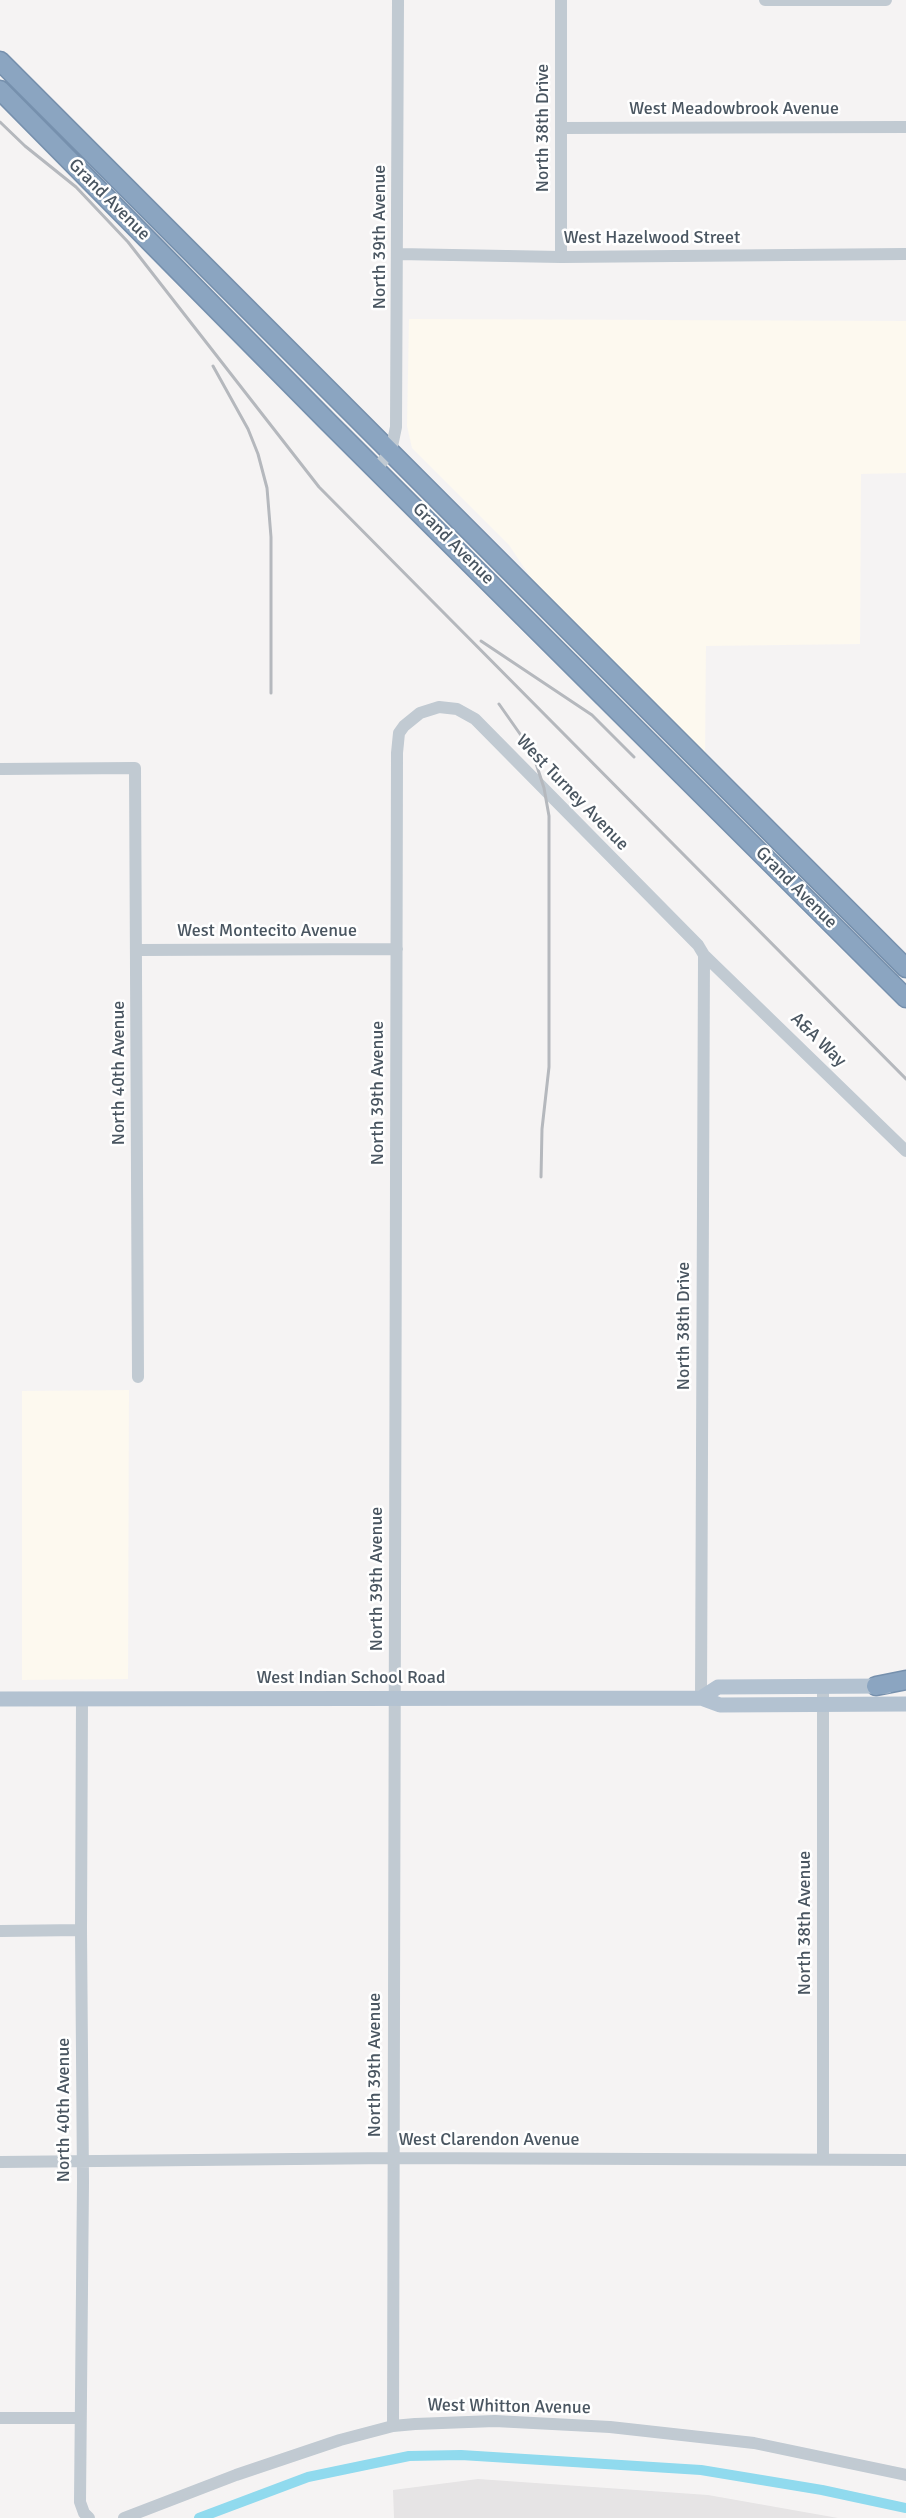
<!DOCTYPE html>
<html>
<head>
<meta charset="utf-8">
<style>
  body { margin:0 }
  canvas { display:block; background:#f5f3f3 }
</style>
</head>
<body>
<canvas width="906" height="2518"></canvas>
<script>
const context = document.querySelector('canvas').getContext('2d');
context.lineJoin = 'round';
function paint(path, color) { context.fillStyle = color; context.fill(path, 'evenodd'); }
const poly = rows => new Path2D(rows.map(r => 'M' + r).join(''));
function stroke(path, color, width, dash) { context.strokeStyle = color; context.lineWidth = width; context.lineCap = dash ? 'butt' : 'round'; context.setLineDash(dash || []); context.stroke(path); }
function drawText(font, color, halo, rows, align = 'center') {
  context.font = font + ' Signika,sans-serif'; context.lineWidth = 5; context.setLineDash([]); context.textBaseline = 'middle'; context.strokeStyle = halo; context.fillStyle = color; for (const [text, x, y, turn = 0] of rows) {
    context.save(); context.translate(x, y); context.rotate((+turn || 0) * Math.PI / 180); context.textAlign = isNaN(turn) ? turn : align; if (halo) context.strokeText(text, 0, 0); context.fillText(text, 0, 0); context.restore();
  }
}
paint(poly([
  [409,319,906,321,906,473,861,474,860,644,706,646,705,753,533,581,509,545,412,448,407,426],
  [129,1390,128,1679,22,1680,22,1391]
]), '#fdf9ef');
paint(poly([
  [478,2479,708,2495,838,2518,394,2518,393,2490]
]), '#e6e4e5');
stroke(poly([
  [199,2518,308,2477,409,2456,461,2455,701,2470,822,2490,906,2508]
]), '#90daee', 10);
const highway = poly([
  [0,61,906,968],
  [0,90,328,422,906,998],
  [876,1686,906,1680]
]);
stroke(highway, '#7690ad', 21);
stroke(poly([
  [765,0,886,0],
  [561,128,906,127],
  [398,254,561,257,906,254],
  [561,257,561,0],
  [377,468,391,451,396,427,398,0],
  [0,769,135,768,138,1377],
  [138,950,397,949],
  [82,1698,81,1930,83,2182,80,2502,84,2513,89,2518],
  [701,1698,704,955],
  [0,1931,81,1930],
  [823,2159,823,1686],
  [0,2162,393,2158,906,2160],
  [0,2418,80,2418],
  [393,2426,397,753,399,733,404,726,420,713,439,707,457,709,475,719,698,945,704,955,906,1151],
  [124,2518,236,2475,340,2440,393,2426,415,2424,495,2421,610,2427,754,2443,906,2475]
]), '#c1cad2', 12);
stroke(poly([
  [701,1698,718,1687,887,1686],
  [0,1699,701,1698,720,1705,906,1704]
]), '#b3c2d1', 15);
stroke(highway, '#8ba5c1', 18);
stroke(poly([
  [0,122,25,146,76,187,128,242,319,487,906,1079],
  [213,366,248,429,258,454,267,488,271,537,271,693],
  [481,641,592,715,634,757],
  [499,704,532,751,544,788,549,816,549,1067,542,1129,541,1177]
]), '#b5b8bd', 3);
drawText('18px', '#4a5661', '#fff', [
  ["West Meadowbrook Avenue",734,109],
  ["North 38th Drive",543,128,-90],
  ["Grand Avenue",109,200,45],
  ["North 39th Avenue",380,237,-90],
  ["West Hazelwood Street",652,238],
  ["Grand Avenue",453,544,45],
  ["West Turney Avenue",572,793,46],
  ["Grand Avenue",796,888,45],
  ["West Montecito Avenue",267,931],
  ["A&A Way",818,1040,44],
  ["North 40th Avenue",119,1073,-90],
  ["North 39th Avenue",378,1093,-90],
  ["North 38th Drive",684,1326,-90],
  ["North 39th Avenue",377,1579,-90],
  ["West Indian School Road",351,1678],
  ["North 38th Avenue",805,1923,-90],
  ["North 39th Avenue",375,2065,-90],
  ["North 40th Avenue",64,2110,-90],
  ["West Clarendon Avenue",489,2140],
  ["West Whitton Avenue",509,2407,1]
]);
</script>
</body>
</html>
